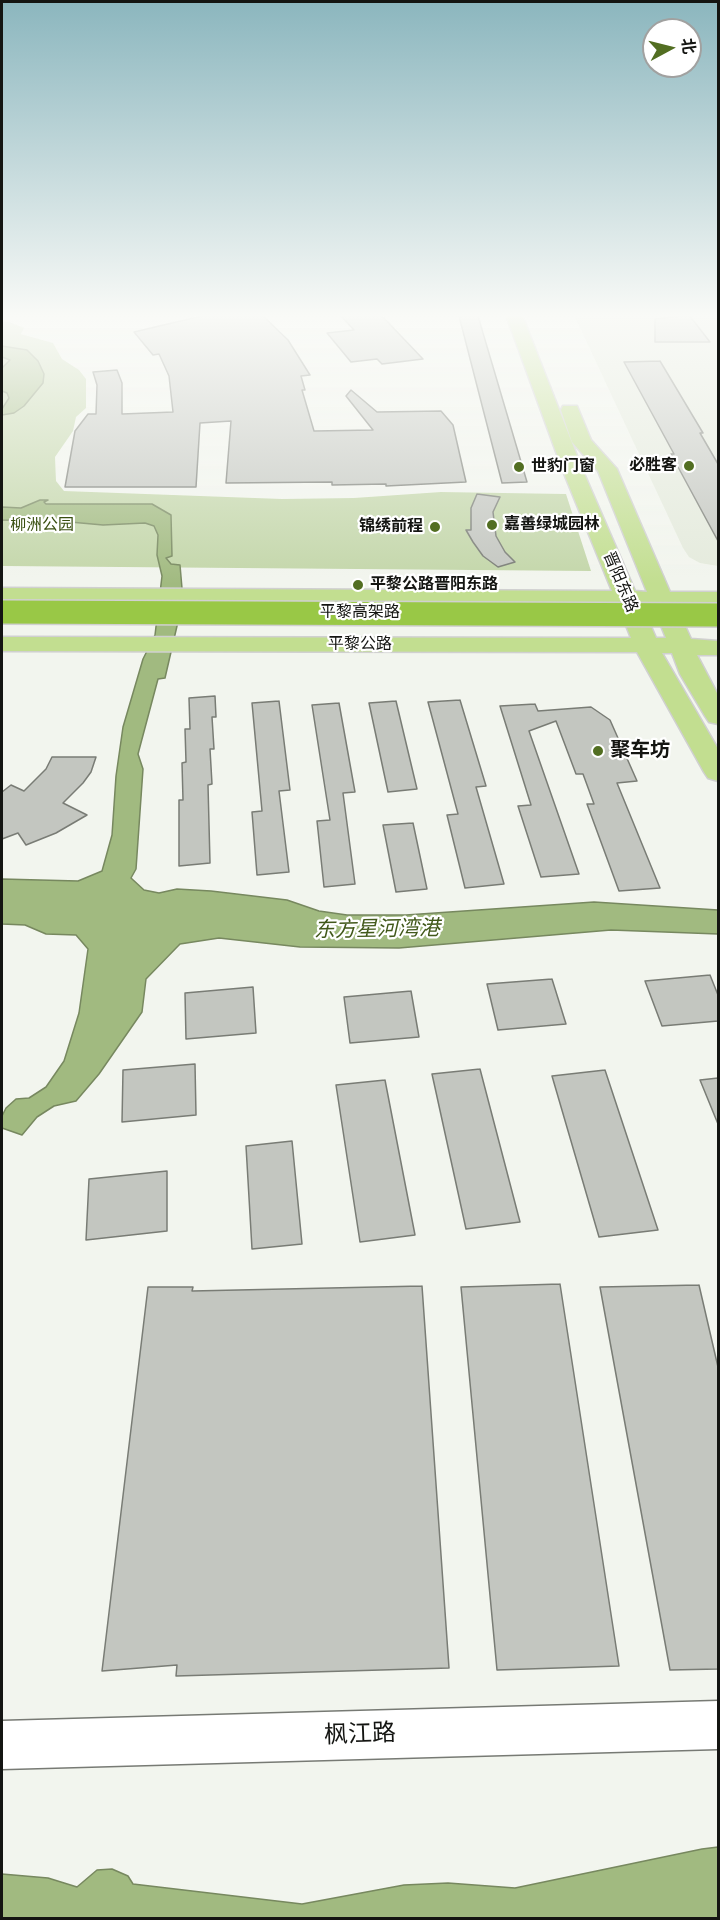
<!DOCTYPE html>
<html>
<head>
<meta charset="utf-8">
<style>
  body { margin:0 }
  #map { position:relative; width:720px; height:1920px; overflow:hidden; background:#f2f5ee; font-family:"Space Grotesk","Noto Sans SC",sans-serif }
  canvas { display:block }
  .frame { position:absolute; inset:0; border:3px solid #141512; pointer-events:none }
  .north { position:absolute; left:642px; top:18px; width:60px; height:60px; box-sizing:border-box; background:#fff; border:2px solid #a1a1a0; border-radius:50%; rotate:83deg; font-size:16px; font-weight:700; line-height:24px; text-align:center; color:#141512 }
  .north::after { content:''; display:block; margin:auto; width:21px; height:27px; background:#526e22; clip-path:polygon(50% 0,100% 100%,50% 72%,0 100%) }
</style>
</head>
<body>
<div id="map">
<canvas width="720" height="1920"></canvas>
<div class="frame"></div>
<div class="north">北</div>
</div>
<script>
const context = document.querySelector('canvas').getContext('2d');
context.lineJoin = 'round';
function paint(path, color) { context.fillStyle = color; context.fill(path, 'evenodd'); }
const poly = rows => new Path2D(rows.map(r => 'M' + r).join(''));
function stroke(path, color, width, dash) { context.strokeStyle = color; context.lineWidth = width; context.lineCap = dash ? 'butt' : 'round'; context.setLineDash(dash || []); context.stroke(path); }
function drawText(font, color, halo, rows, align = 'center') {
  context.font = font + ' "Space Grotesk","Noto Sans SC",sans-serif'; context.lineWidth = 4.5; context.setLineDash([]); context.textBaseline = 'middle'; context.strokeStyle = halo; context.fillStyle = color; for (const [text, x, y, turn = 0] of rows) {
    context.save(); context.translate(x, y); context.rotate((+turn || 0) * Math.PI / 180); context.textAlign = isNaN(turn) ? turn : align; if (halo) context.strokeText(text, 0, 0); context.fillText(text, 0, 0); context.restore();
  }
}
paint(poly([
  [574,315,718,315,718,566,700,563,689,557,683,548]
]), '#e4eadc');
paint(poly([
  [2,322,9,322,24,328,21,334,53,343,62,359,79,370,86,379,86,408,76,417,73,431,55,457,56,481,64,491,282,499,354,498,441,492,566,494,591,571,2,566]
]), '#c3d6a9');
const water = poly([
  [2,346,27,350,38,361,44,374,43,383,24,406,14,413,2,415,2,409,9,398,7,393,2,391,2,368,10,360,2,357,2,346],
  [40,500,48,500,44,502,46,504,152,504,171,515,172,556,166,558,171,564,180,565,183,600,165,678,158,679,138,754,143,769,136,869,131,878,144,890,159,893,177,889,211,891,287,900,319,911,347,915,406,915,594,902,718,910,718,934,611,930,399,948,300,947,219,938,180,944,146,979,142,1012,99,1074,76,1101,54,1106,37,1117,22,1135,2,1128,2,1116,6,1108,16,1099,29,1098,46,1087,64,1061,79,1013,88,949,76,935,46,934,25,925,2,924,2,879,78,881,102,871,112,835,116,776,123,727,143,659,155,635,162,576,157,555,158,535,154,526,145,523,103,525,59,521,2,520,2,507,21,508,40,500],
  [718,1847,718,1918,2,1918,2,1874,48,1878,77,1887,97,1870,112,1869,128,1876,133,1884,302,1904,404,1885,448,1883,515,1888,702,1849,718,1847]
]);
paint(water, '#a1ba80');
stroke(water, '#77885f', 1.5);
const building = poly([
  [206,315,262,315,288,340,310,375,301,376,305,390,302,390,314,431,373,430,346,396,351,390,377,412,441,411,453,425,466,482,386,486,386,484,332,485,332,482,226,483,231,421,200,423,196,487,65,487,75,431,88,414,96,414,97,385,93,372,117,370,122,383,122,414,173,412,169,376,159,354,153,355,134,332,206,315],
  [340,315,381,315,423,359,382,364,377,359,351,362,327,333,354,330,340,315],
  [689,315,710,342,655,342,655,319,689,315],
  [459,316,478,316,527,482,502,483,459,316],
  [660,361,703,433,700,433,718,464,718,541,671,454,674,454,624,362,660,361],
  [477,494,500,497,493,512,496,536,505,552,515,562,498,567,483,556,473,542,466,530,471,530,471,508,477,494],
  [215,696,216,717,212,717,214,749,210,749,212,784,208,785,210,863,179,866,179,800,183,800,182,763,186,762,185,729,190,729,189,698,215,696],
  [460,700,486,786,476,787,504,884,465,888,447,815,458,814,428,702,460,700],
  [279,701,290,790,279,791,289,872,257,875,252,812,262,811,252,703,279,701],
  [396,701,417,789,388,792,369,703,396,701],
  [339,703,355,792,343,793,355,884,324,887,317,821,330,820,312,705,339,703],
  [535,704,538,711,591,707,610,720,637,781,617,783,660,888,619,891,587,804,594,804,583,774,576,774,556,721,529,731,579,874,541,877,518,806,531,805,500,706,535,704],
  [52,757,96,757,91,772,83,783,63,803,87,815,56,833,26,845,18,833,2,839,2,792,11,785,24,791,46,769,52,757],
  [413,823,427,889,396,892,383,825,413,823],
  [710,975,718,995,718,1021,662,1026,645,981,710,975],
  [552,979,566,1024,498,1030,487,984,552,979],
  [253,987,256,1033,186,1039,185,993,253,987],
  [411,991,419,1037,350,1043,344,997,411,991],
  [195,1064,196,1115,122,1122,123,1070,195,1064],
  [480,1069,520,1222,466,1229,432,1074,480,1069],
  [605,1070,658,1230,599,1237,552,1076,605,1070],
  [718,1078,718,1124,700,1080,718,1078],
  [385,1080,415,1235,360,1242,336,1085,385,1080],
  [292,1141,302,1244,252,1249,246,1146,292,1141],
  [167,1171,167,1231,86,1240,89,1179,167,1171],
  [560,1284,619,1666,497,1670,461,1287,560,1284],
  [699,1285,718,1367,718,1669,670,1670,600,1287,699,1285],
  [422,1286,449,1668,176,1676,177,1665,102,1671,148,1287,193,1287,192,1291,422,1286]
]);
paint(building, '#c3c6c0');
stroke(building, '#797c75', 1.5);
const minor = poly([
  [718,1701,718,1749,2,1769,2,1721,718,1701]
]);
const major = poly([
  [506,315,522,315,583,471,635,591,647,592,598,471,572,442,561,410,563,406,577,406,591,440,617,469,670,592,718,592,718,606,676,606,691,639,718,641,718,655,697,655,718,695,718,724,709,722,705,716,680,674,672,653,662,653,718,749,718,781,708,778,704,772,637,652,2,651,2,637,631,638,618,605,2,602,2,588,612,591,563,471,506,315],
  [642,606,653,606,666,638,656,638,642,606]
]);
stroke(minor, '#777a74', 3);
stroke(major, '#d0d0d0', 3);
paint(minor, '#fff');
paint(major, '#c2de90');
const highwayBridge = poly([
  [2,612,718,615]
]);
stroke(highwayBridge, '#d0d0d0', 26, []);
stroke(highwayBridge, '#99c846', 23);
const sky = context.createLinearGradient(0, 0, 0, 584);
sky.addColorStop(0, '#8bb6be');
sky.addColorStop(0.54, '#f9faf7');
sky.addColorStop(1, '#f9faf700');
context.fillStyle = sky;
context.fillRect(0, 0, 720, 584);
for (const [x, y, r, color] of [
  [689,466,6,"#526e22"],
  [519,467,6,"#526e22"],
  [492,525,6,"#526e22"],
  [435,527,6,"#526e22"],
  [358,585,6,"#526e22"],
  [598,751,6,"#526e22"]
]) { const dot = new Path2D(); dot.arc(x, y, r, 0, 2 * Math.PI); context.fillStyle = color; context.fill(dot); stroke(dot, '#fff', 2); }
drawText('bold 16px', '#141512', '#fff', [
  ["必胜客",677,466,"right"],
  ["世豹门窗",531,467],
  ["嘉善绿城园林",504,525],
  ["锦绣前程",423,527,"right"],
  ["平黎公路晋阳东路",370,585]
], 'left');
drawText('16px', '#384e0f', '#fff', [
  ["柳洲公园",42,526]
]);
drawText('16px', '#141512', '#fff', [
  ["晋阳东路",620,582,67],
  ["平黎高架路",360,613],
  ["平黎公路",360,645]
]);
drawText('bold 20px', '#141512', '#fff', [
  ["聚车坊",610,751]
], 'left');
drawText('italic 21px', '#41581a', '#fff', [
  ["东方星河湾港",377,930,-1]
]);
drawText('24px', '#141512', '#fff', [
  ["枫江路",360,1735,-2]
]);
</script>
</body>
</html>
